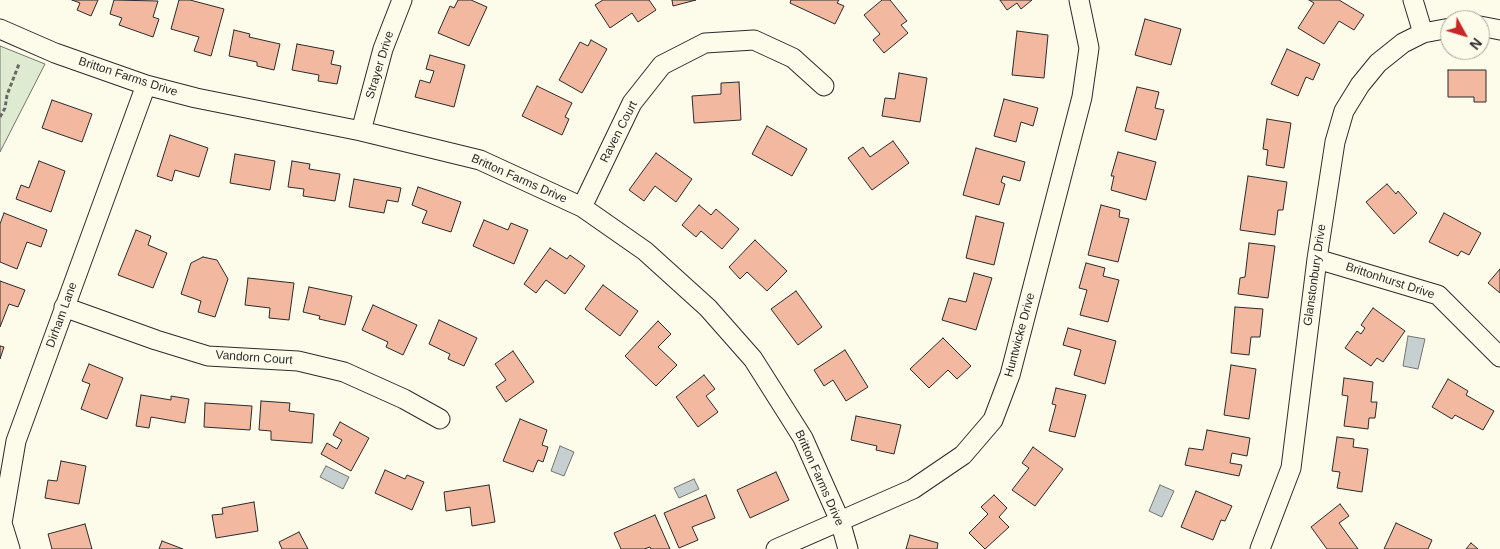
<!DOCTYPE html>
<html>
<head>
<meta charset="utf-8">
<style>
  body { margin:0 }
  #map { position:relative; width:1500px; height:549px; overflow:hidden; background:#fdfbea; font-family:Arial,sans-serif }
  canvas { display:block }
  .north { position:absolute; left:1440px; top:10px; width:50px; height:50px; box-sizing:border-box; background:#fdfbea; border:1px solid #a9a89e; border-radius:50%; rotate:129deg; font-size:14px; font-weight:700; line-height:20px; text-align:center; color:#2b2b2b }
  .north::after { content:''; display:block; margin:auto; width:18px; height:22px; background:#c62828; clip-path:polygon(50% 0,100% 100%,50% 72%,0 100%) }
</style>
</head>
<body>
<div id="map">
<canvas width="1500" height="549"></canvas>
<div class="north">N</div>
</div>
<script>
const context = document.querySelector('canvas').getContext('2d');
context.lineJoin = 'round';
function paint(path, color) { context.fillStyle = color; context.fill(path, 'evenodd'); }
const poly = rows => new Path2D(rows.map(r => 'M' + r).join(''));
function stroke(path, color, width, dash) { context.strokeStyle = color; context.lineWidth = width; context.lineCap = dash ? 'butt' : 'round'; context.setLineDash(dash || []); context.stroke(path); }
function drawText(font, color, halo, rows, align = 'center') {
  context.font = font + ' Arial,sans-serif'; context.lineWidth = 4; context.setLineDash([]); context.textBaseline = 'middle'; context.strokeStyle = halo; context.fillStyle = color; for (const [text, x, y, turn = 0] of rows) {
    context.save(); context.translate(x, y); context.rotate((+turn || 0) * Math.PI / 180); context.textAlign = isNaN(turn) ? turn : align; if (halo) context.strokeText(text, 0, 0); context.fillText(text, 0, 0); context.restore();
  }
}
const green = poly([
  [0,46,45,64,0,152,0,46]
]);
paint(green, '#deebd1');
stroke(green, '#74746e', 1);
const water = poly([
  [1408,336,1425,339,1418,369,1403,366,1408,336],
  [560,446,574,452,564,476,551,471,560,446],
  [326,466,349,477,343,489,320,477,326,466],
  [694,479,699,489,679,498,674,488,694,479],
  [1160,485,1174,491,1162,517,1149,511,1160,485]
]);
paint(water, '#c7d0d0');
stroke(water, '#74746e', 1);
const building = poly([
  [72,0,98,0,91,16,77,10,80,3,72,0],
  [114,0,158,1,153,17,159,19,153,37,119,25,122,18,110,14,114,0],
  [179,0,190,0,224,9,211,56,194,51,199,37,171,29,179,0],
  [458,0,471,0,487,7,469,46,438,33,450,6,454,8,458,0],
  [603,0,649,0,656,10,638,22,632,13,610,28,595,5,603,0],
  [672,0,696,0,673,6,672,0],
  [791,0,839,0,837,3,844,6,835,24,790,3,791,0],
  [882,0,890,0,907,21,901,25,908,33,884,53,873,40,880,34,864,15,882,0],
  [1000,0,1032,0,1021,9,1017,3,1007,10,1000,0],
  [1309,0,1339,0,1364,15,1354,30,1339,21,1324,44,1298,28,1314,3,1309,0],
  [1145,19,1181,29,1171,65,1135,55,1145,19],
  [234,30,250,34,249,37,280,44,274,70,257,66,257,62,229,56,234,30],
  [1017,31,1048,35,1044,78,1012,75,1017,31],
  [591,40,607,49,582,93,559,80,580,42,588,46,591,40],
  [297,44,334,51,331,64,341,66,337,84,318,81,319,75,292,70,297,44],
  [1287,49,1320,64,1313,80,1306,77,1298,96,1271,84,1287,49],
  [430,55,465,65,454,107,415,97,420,80,430,83,434,71,426,69,430,55],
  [1448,70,1486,70,1486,102,1474,102,1474,97,1448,97,1448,70],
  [899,73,927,78,920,122,882,116,885,98,895,99,899,73],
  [739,82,741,120,694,123,692,96,721,94,721,83,739,82],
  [537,86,572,103,565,117,569,119,562,135,522,116,537,86],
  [1137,87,1159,92,1155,108,1164,110,1156,140,1125,131,1137,87],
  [1004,99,1038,108,1033,126,1021,122,1016,142,994,136,1004,99],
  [52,100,92,114,82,142,42,128,52,100],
  [1267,119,1291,123,1284,168,1266,165,1268,150,1263,149,1267,119],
  [767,126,807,149,792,176,752,154,767,126],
  [170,135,208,148,199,177,175,170,172,181,157,176,170,135],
  [893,141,909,163,872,190,848,158,863,147,870,157,893,141],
  [976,148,1025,162,1020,181,1003,176,1001,182,1005,184,999,205,963,195,976,148],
  [1118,152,1156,162,1146,200,1111,190,1114,176,1111,176,1118,152],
  [656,153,692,179,676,202,655,186,644,201,629,190,656,153],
  [235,154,275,161,270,190,230,183,235,154],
  [39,161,65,171,51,212,16,199,21,185,29,188,39,161],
  [292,161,310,164,309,169,340,174,335,201,303,196,304,189,288,187,292,161],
  [1248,176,1287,182,1283,210,1278,210,1275,235,1240,230,1248,176],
  [354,179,401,188,398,202,387,200,384,213,349,207,354,179],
  [1387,184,1396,194,1398,191,1417,213,1394,234,1366,202,1387,184],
  [418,187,461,202,451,232,422,223,427,211,412,205,418,187],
  [699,205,711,215,716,209,739,229,722,249,701,231,696,237,682,225,699,205],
  [1101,205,1120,210,1119,217,1129,219,1118,262,1088,255,1101,205],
  [4,213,47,230,41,247,27,242,17,269,0,262,0,224,4,213],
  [1444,213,1481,233,1469,255,1461,251,1458,256,1429,242,1444,213],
  [976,216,1004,223,994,265,966,258,976,216],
  [484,220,508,230,511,223,528,230,514,264,473,246,484,220],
  [136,230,151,236,148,245,167,253,153,288,118,275,136,230],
  [755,240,787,271,767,291,747,272,740,279,729,267,755,240],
  [1249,243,1275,246,1268,298,1238,294,1240,278,1245,277,1249,243],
  [550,248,567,259,570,255,585,266,565,294,546,280,536,293,524,284,550,248],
  [203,257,217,260,228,279,215,317,198,312,201,301,181,294,191,263,203,257],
  [1086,263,1105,268,1103,276,1119,280,1108,322,1080,315,1087,290,1079,288,1086,263],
  [1500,269,1500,293,1488,283,1500,269],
  [974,273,992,278,976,330,942,320,949,298,966,302,974,273],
  [248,278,294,283,289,320,269,318,270,308,245,305,248,278],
  [0,281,25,290,18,307,9,304,0,327,0,281],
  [603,285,638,311,620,336,585,309,603,285],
  [309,287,352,296,345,325,319,319,320,316,303,312,309,287],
  [796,291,822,327,798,345,771,309,796,291],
  [373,305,417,325,403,355,386,347,388,342,362,330,373,305],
  [1235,307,1263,309,1260,337,1251,337,1249,355,1231,353,1235,307],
  [1373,308,1405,331,1383,362,1377,358,1371,366,1345,348,1357,331,1361,334,1365,328,1361,325,1373,308],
  [439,320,477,338,464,366,448,359,450,354,429,344,439,320],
  [658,321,671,334,658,347,677,365,656,386,625,356,658,321],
  [1068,328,1116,341,1105,384,1074,375,1081,350,1063,345,1068,328],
  [943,338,971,366,957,379,948,370,929,388,910,369,943,338],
  [0,346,4,347,0,359,0,346],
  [845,350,868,387,846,401,833,380,824,386,814,370,845,350],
  [513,351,534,382,506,402,496,387,506,380,495,364,513,351],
  [89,364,123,378,107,419,81,409,90,384,82,381,89,364],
  [1231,365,1256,369,1249,419,1224,415,1231,365],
  [704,375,715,389,706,396,718,412,698,427,676,397,704,375],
  [1344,378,1373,382,1371,402,1377,402,1375,418,1369,418,1368,429,1344,426,1348,396,1342,395,1344,378],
  [1448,379,1468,391,1466,395,1494,411,1483,430,1455,415,1452,419,1432,407,1448,379],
  [1056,388,1086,395,1075,437,1049,431,1056,405,1052,404,1056,388],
  [141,395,171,400,171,396,189,399,185,423,151,417,149,428,136,426,141,395],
  [261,401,290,403,289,411,314,414,312,443,271,440,271,431,259,430,261,401],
  [205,403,252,406,250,430,204,427,205,403],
  [856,416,901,425,894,454,876,450,877,446,851,440,856,416],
  [520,419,547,430,542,445,548,447,543,462,538,460,533,472,503,461,520,419],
  [340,422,369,438,351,471,321,454,327,443,337,449,342,440,333,435,340,422],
  [1207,430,1250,438,1247,456,1232,453,1230,463,1242,465,1239,476,1185,465,1189,448,1203,450,1207,430],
  [1337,437,1354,439,1353,447,1368,449,1362,492,1337,488,1340,472,1332,471,1337,437],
  [1033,447,1063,469,1035,506,1012,490,1029,468,1022,463,1033,447],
  [61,461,86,466,79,504,45,498,48,480,57,481,61,461],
  [385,470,405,479,407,475,424,482,412,510,375,493,385,470],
  [776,472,789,500,750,518,737,490,776,472],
  [489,485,495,522,472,526,470,507,446,511,444,492,489,485],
  [1196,491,1232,506,1225,521,1221,520,1213,540,1181,527,1196,491],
  [706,495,715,518,692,527,698,540,679,548,664,513,706,495],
  [994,495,1007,508,999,517,1009,527,985,549,969,533,988,514,981,507,994,495],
  [254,502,258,531,216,538,212,515,223,514,222,508,254,502],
  [1340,504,1349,516,1339,523,1358,549,1327,549,1311,527,1340,504],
  [655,515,670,549,651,549,650,547,644,549,621,549,614,533,655,515],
  [1396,523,1432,540,1428,549,1384,549,1396,523],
  [85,524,92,549,52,549,48,534,85,524],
  [299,532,308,549,282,549,279,542,299,532],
  [910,535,938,543,937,549,906,549,910,535],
  [162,541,183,549,159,549,162,541],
  [1471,543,1478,549,1466,549,1471,543]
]);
paint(building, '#f2b8a0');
stroke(building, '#2b2b2b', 1);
const minor = poly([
  [1413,0,1423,33],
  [1480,26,1500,30],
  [0,29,55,53,146,85,196,98,361,131,480,160,582,207,645,251,708,308,753,359,803,438,840,521,848,549],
  [361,131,383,49,402,0],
  [582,207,632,103,662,65,705,43,754,40,793,58,824,86],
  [1317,259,1438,295,1500,357],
  [64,307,156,340,208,356,298,361,344,372,404,399,440,419],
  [10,549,2,523,16,441,146,85],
  [776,549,913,489,963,455,993,420,1010,375,1082,97,1089,48,1079,0],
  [1260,549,1291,468,1317,259,1335,142,1344,111,1360,85,1378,63,1403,43,1423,33,1450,28]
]);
stroke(minor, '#2b2b2b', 21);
stroke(poly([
  [0,117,5,108,7,95,19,64]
]), '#6a6964', 3, [4, 2.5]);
stroke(minor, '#fdfbea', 19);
drawText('12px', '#2b2b2b', '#fdfbea', [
  ["Strayer Drive",380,65,-73],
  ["Britton Farms Drive",128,77,18],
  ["Raven Court",619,132,-63],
  ["Britton Farms Drive",519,179,24],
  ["Glanstonbury Drive",1315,275,-82],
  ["Brittonhurst Drive",1390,281,18],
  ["Dirham Lane",62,315,-70],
  ["Huntwicke Drive",1020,335,-75],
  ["Vandorn Court",254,358,4],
  ["Britton Farms Drive",819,478,66]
]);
</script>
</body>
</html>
